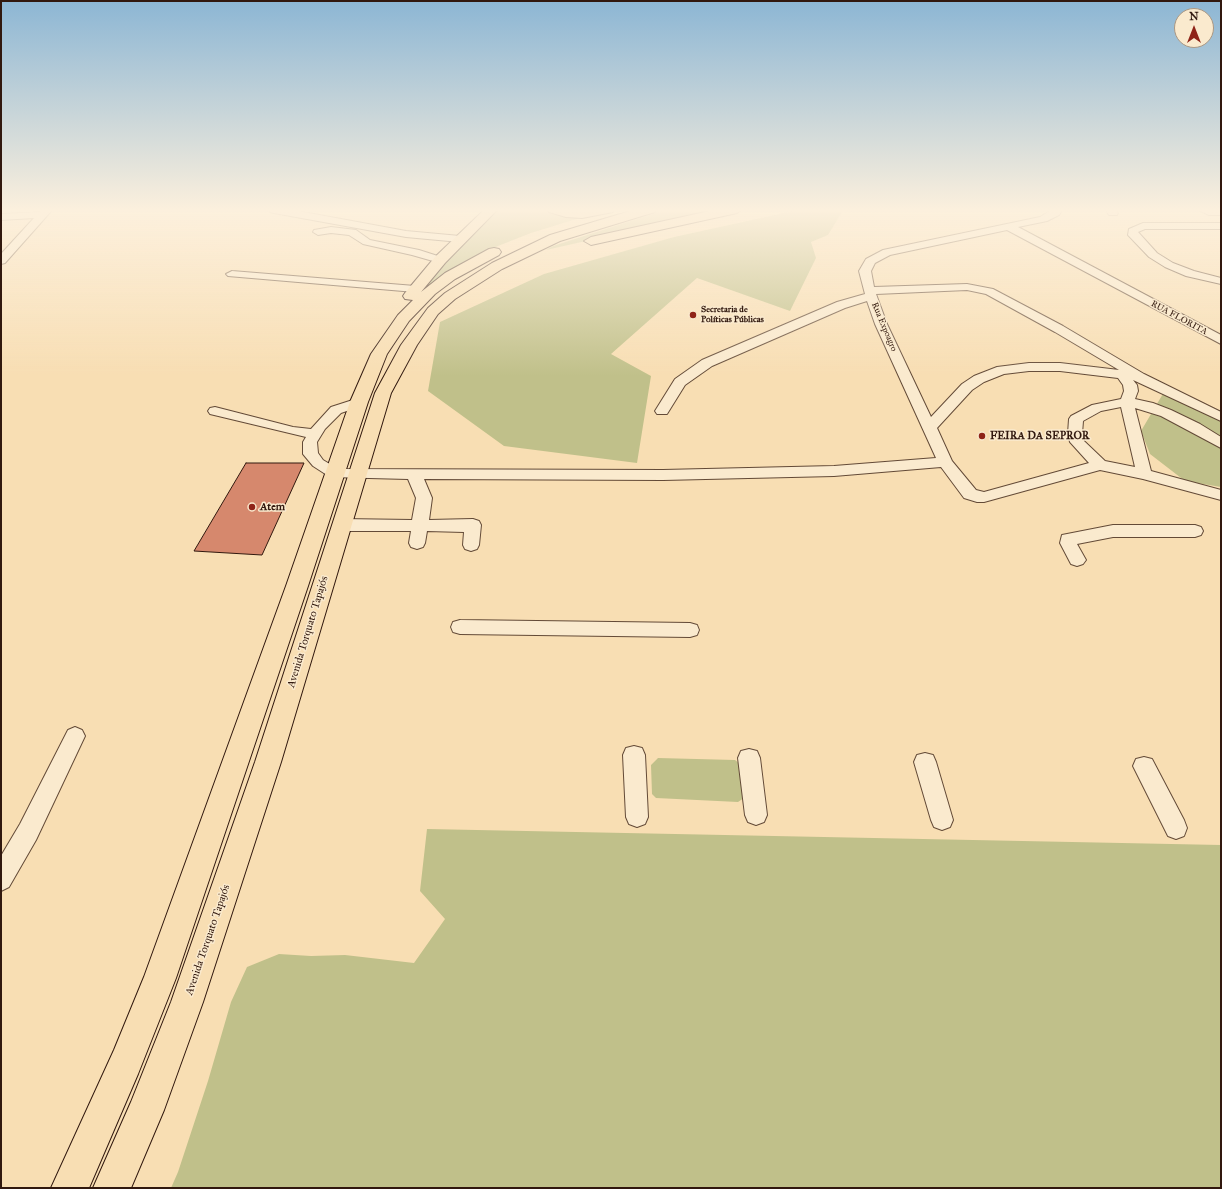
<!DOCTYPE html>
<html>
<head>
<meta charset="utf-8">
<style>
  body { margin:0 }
  #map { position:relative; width:1222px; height:1189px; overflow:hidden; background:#f8deb3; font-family:"IM FELL Great Primer",serif }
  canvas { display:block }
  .frame { position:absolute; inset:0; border:2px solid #31180e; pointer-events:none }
  .north { position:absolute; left:1174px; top:8px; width:40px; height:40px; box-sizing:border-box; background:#faeace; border:1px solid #aa9681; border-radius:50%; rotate:0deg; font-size:11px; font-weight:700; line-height:16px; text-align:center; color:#31180e }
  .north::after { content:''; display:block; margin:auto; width:14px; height:18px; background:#8f2418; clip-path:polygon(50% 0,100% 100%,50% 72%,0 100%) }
</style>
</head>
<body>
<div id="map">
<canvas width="1222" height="1189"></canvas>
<div class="frame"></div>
<div class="north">N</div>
</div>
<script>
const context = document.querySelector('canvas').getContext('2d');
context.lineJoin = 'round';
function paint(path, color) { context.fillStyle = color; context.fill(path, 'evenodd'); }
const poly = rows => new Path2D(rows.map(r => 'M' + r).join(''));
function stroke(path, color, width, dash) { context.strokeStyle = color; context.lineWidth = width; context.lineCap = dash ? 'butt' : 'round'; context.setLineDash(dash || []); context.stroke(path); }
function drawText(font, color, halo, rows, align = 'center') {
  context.font = font + ' "IM FELL Great Primer",serif'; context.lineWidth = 3; context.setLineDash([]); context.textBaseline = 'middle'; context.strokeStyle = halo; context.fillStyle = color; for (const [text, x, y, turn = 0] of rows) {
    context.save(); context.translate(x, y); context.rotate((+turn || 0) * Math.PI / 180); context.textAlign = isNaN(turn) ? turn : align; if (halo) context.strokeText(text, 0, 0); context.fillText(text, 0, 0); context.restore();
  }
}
paint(poly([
  [499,209,545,209,562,216,583,217,531,233,498,246,479,255,427,286,443,263],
  [668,209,728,209,546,250,553,246],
  [802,209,855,209,842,212,828,235,811,242,816,258,790,311,697,278,611,354,651,376,637,463,504,446,428,391,440,322,544,274,674,237],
  [1164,392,1221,417,1221,487,1185,481,1150,454,1141,431],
  [658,758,735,760,740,764,744,798,738,802,656,798,652,794,651,765],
  [427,829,1221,845,1221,1188,171,1188,178,1172,208,1081,231,1002,247,967,279,954,311,956,345,955,414,963,445,919,420,891]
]), '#c0c08a');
const building = poly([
  [246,463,304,463,262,555,194,551,246,463]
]);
paint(building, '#d6886d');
stroke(building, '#31180e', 1);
const minor = poly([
  [42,209,53,209,5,263,1,264,1,254,34,218,1,220,1,214,40,212,42,209],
  [270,209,287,209,406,231,460,236,465,239,460,242,406,237,274,213,270,212,270,209],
  [1053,209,1063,209,1059,215,1047,221,1018,227,1221,335,1221,344,1007,230,890,255,875,263,871,271,874,287,967,284,993,289,1063,326,1144,374,1221,412,1221,421,1133,380,1137,385,1138,391,1135,399,1153,403,1171,410,1200,424,1221,437,1221,448,1161,416,1135,408,1151,471,1221,490,1221,500,1143,479,1100,470,984,502,977,502,964,498,941,467,834,476,663,480,424,479,432,498,429,520,473,519,479,521,481,525,479,545,477,549,471,551,465,549,463,545,464,532,427,531,425,543,423,547,417,549,411,547,409,543,411,531,341,531,335,529,333,525,335,521,341,519,412,520,416,498,408,479,330,477,313,466,303,454,303,442,306,437,210,414,208,411,210,408,215,407,293,427,311,429,331,407,359,398,364,399,366,402,364,405,341,413,325,429,317,442,318,453,323,460,338,469,663,470,834,466,936,458,875,324,867,301,845,308,712,366,685,385,667,414,657,414,655,411,675,379,702,360,837,302,865,294,859,271,866,259,883,250,1040,217,1053,209],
  [967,290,986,294,1055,332,1119,370,1060,363,1029,363,997,367,974,376,962,384,931,417,887,324,876,294,967,290],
  [1029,371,1060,371,1118,378,1123,385,1124,391,1121,399,1092,405,1071,416,1069,419,1068,434,1070,442,1089,463,984,492,976,490,952,461,937,428,972,390,984,382,1004,374,1029,371],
  [1121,407,1135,467,1105,461,1084,441,1082,434,1083,421,1101,411,1121,407],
  [1105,209,1115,209,1118,213,1117,215,1109,215,1105,209],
  [1196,209,1221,209,1221,215,1209,215,1196,209],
  [1143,223,1221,223,1221,229,1145,229,1138,232,1157,253,1173,263,1194,271,1221,278,1221,284,1186,276,1165,267,1149,257,1128,235,1129,229,1143,223],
  [331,227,356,230,370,240,419,250,444,258,446,260,440,263,412,255,363,244,349,235,331,233,318,235,313,232,314,230,331,227],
  [232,271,415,286,421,289,415,292,228,276,226,274,232,271],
  [1113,525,1195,525,1201,527,1203,531,1201,535,1195,537,1113,537,1077,544,1086,560,1083,564,1077,566,1071,564,1060,543,1062,535,1113,525],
  [460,620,690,623,697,625,699,630,697,635,690,637,460,634,453,632,451,627,453,622,460,620],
  [75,727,82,730,85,736,36,840,9,887,1,891,1,856,20,824,68,730,75,727],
  [634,746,642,748,645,755,648,817,645,824,637,827,629,824,626,817,623,755,626,748,634,746],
  [749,749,757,751,760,758,767,815,764,822,756,825,748,822,745,815,738,758,741,751,749,749],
  [925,753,933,755,936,762,953,820,950,827,942,830,934,827,931,820,914,762,917,755,925,753],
  [1144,757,1152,759,1184,820,1187,828,1184,836,1176,839,1168,836,1133,766,1136,759,1144,757]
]);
const highway = poly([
  [485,209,498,209,445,263,421,292,445,273,489,249,494,248,499,249,501,252,499,255,455,279,435,294,409,321,387,354,368,402,308,586,176,978,138,1074,89,1188,51,1188,114,1050,144,977,286,586,350,402,371,354,398,315,413,300,405,299,403,296,405,293,435,257,485,209],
  [547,209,582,210,615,209,613,212,582,218,566,217,549,212,547,209],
  [637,209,657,209,655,212,560,241,502,269,455,299,438,314,417,345,391,393,281,762,203,1002,164,1110,131,1188,93,1188,131,1102,171,1002,255,762,375,393,401,345,428,308,445,293,492,263,550,235,637,209],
  [719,209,743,209,737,213,591,245,584,241,591,237,719,209]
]);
stroke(minor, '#634a37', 2);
stroke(highway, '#31180e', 2);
paint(minor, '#faeace');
paint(highway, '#f8deb3');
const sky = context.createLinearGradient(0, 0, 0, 376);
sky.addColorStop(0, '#8cb6d4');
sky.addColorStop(0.56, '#fcf0dd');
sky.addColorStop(1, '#fcf0dd00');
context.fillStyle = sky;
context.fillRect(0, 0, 1222, 376);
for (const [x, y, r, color] of [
  [693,315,4,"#8f2418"],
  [982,436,4,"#8f2418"],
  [252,507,4,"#8f2418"]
]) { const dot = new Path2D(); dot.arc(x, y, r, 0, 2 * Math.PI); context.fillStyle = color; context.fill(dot); stroke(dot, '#faeace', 1.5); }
drawText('bold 9px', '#31180e', '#faeace', [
  ["Secretaria de",701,310],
  ["Políticas Públicas",701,320]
], 'left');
drawText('9px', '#31180e', '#faeace', [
  ["RUA FLORITA",1179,318,28],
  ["Rua Expoagro",884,327,67]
]);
drawText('bold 11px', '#31180e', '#faeace', [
  ["FEIRA DA SEPROR",990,436],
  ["Atem",260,507]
], 'left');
drawText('11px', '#31180e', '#faeace', [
  ["Avenida Torquato Tapajós",308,632,-73],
  ["Avenida Torquato Tapajós",208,940,-71]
]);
</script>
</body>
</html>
